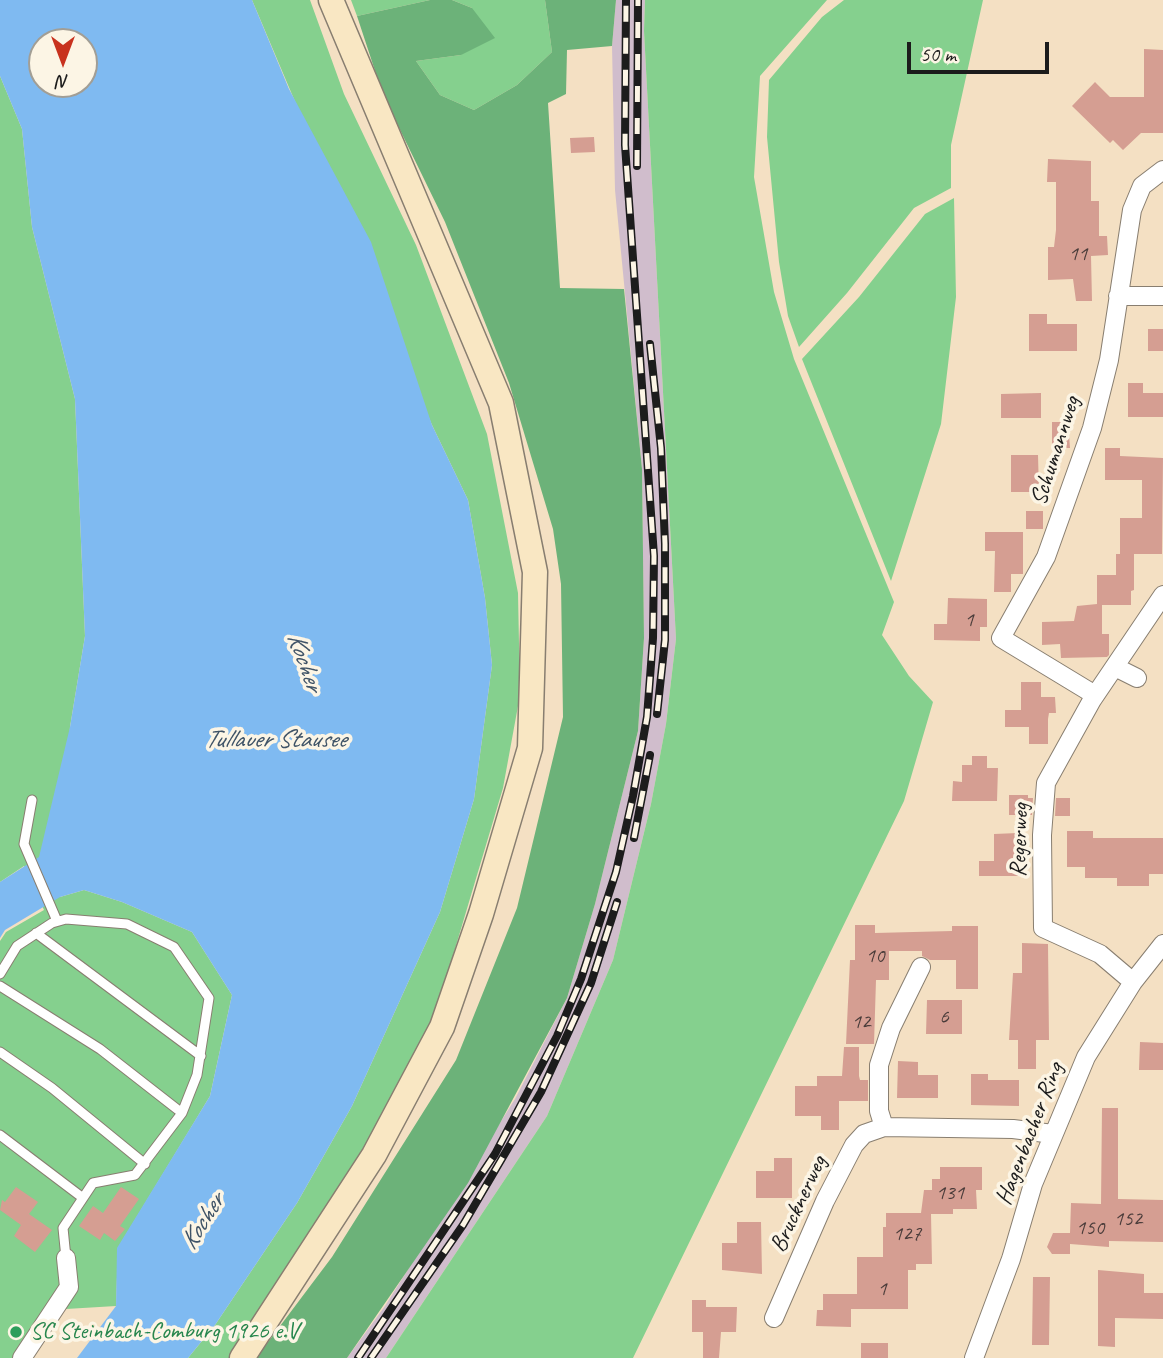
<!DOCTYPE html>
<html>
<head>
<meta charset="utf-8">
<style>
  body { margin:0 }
  #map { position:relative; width:1163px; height:1358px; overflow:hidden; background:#f4e0c3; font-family:Caveat,sans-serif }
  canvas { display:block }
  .north { position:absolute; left:28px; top:28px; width:70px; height:70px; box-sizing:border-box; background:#fcf5e5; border:2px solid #a29e95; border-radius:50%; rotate:180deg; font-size:19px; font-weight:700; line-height:28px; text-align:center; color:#1c1c1c }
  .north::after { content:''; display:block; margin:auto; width:24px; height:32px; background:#c8321e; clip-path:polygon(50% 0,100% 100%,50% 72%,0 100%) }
  .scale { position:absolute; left:907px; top:42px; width:142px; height:32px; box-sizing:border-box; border:4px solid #1c1c1c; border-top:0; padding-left:9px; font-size:21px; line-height:24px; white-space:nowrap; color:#1c1c1c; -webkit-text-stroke:5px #fcf5e5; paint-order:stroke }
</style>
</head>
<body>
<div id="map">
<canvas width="1163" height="1358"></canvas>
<div class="north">N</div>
<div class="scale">50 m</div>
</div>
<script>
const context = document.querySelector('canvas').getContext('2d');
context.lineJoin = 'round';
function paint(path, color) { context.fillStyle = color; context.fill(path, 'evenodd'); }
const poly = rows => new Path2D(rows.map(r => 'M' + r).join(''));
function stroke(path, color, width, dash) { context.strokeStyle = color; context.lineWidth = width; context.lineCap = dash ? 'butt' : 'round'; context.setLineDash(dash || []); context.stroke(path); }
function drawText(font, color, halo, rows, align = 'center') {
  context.font = font + ' Caveat,sans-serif'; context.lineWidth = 7; context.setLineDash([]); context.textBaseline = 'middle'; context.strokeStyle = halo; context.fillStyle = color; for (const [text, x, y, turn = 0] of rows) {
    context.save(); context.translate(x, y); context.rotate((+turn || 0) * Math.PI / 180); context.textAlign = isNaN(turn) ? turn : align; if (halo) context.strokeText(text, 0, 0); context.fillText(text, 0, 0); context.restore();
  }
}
paint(poly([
  [616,0,645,0,644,31,676,639,666,724,651,804,613,960,547,1116,386,1358,347,1358,385,1306,515,1099,567,998,595,904,638,731,644,638,642,469,615,190,612,46]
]), '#d0bdcc');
paint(poly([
  [252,0,310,0,344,94,416,245,487,434,518,593,520,695,503,788,426,1046,383,1124,232,1358,188,1358,215,1325,297,1203,352,1106,440,912,474,799,492,665,485,598,468,500,432,425],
  [351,0,430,0,357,16],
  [452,0,545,0,552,52,517,85,474,110,440,95,416,61,461,55,472,8],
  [645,0,827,0,760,76,754,177,774,292,794,359,894,602,882,635,909,676,933,702,904,801,633,1358,386,1358,547,1116,613,960,651,804,666,724,676,639,644,31],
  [844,0,983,0,951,145,951,188,914,208,847,293,799,347,788,316,779,262,767,137,769,80,822,17],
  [0,76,22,129,32,227,75,399,85,636,70,727,60,897,84,890,122,902,192,932,232,995,210,1096,118,1248,116,1306,66,1309,51,1305,12,1358,0,1358,0,941,6,932,44,910,24,866,0,882],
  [954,198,956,297,941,424,891,581,802,359,859,297,925,214]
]), '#85d08e');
paint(poly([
  [430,0,452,0,472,8,495,38,461,55,416,61,440,95,474,110,517,85,552,52,545,0,616,0,612,46,567,50,566,94,548,103,560,288,624,289,642,469,644,638,638,731,595,904,567,998,468,1183,347,1358,256,1358,332,1257,456,1060,517,908,563,717,561,584,553,529,509,383,445,222,383,95,357,16]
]), '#6cb279');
paint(poly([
  [0,0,252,0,289,89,371,242,432,425,468,500,485,598,492,665,474,799,440,912,352,1106,297,1203,215,1325,188,1358,77,1358,116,1306,117,1248,210,1096,232,995,192,932,122,902,84,890,60,897,5,930,0,938,0,882,39,857,70,727,85,636,75,399,32,227,22,129,0,76],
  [42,42,84,42,84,84,42,84]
]), '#7fbaf1');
paint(poly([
  [1144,49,1163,50,1163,133,1141,133,1123,150,1113,140,1110,143,1072,106,1095,82,1110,97,1144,97],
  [594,137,595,152,571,153,570,138],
  [1048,159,1091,161,1091,201,1099,201,1099,236,1107,236,1108,255,1091,256,1092,301,1076,301,1073,279,1048,280,1048,247,1054,247,1056,230,1056,182,1047,182],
  [1029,314,1047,314,1047,324,1077,324,1077,351,1029,351],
  [1148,329,1163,329,1163,351,1148,351],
  [1128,383,1143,383,1143,393,1163,393,1163,417,1128,417],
  [1041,393,1041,418,1001,418,1001,394],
  [1052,422,1068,422,1070,448,1052,448],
  [1105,448,1120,448,1120,456,1163,458,1162,554,1120,554,1120,518,1142,518,1142,480,1105,480],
  [1011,455,1038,455,1039,492,1011,492],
  [1026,511,1043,511,1043,529,1026,529],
  [985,532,1023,532,1023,574,1011,574,1011,592,994,592,995,551,985,551],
  [1116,554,1134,554,1134,590,1131,591,1131,605,1102,605,1102,634,1109,634,1109,655,1107,657,1061,658,1060,644,1042,645,1042,622,1074,621,1077,606,1097,604,1097,575,1116,575],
  [948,598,987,599,987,627,980,627,980,641,934,640,934,624,947,624],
  [1021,682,1041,682,1041,697,1055,697,1056,713,1049,713,1048,719,1048,744,1029,744,1029,727,1005,727,1005,710,1021,710],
  [972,756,987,756,987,768,998,768,997,801,952,801,953,781,962,782,962,765,972,765],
  [1009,795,1028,795,1028,798,1033,798,1032,815,1009,815],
  [1056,798,1070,798,1070,816,1055,816],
  [1067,831,1093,831,1093,838,1163,838,1163,874,1149,874,1149,886,1117,886,1117,878,1085,878,1085,867,1067,867],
  [1018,833,1018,876,979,876,979,861,994,861,994,834],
  [855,925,875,925,875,933,952,931,952,926,978,926,978,989,956,989,956,960,930,960,922,956,922,951,889,951,889,980,876,980,874,1044,846,1044,850,960,855,960],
  [1022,943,1048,944,1049,1040,1036,1040,1036,1069,1018,1069,1018,1040,1009,1040,1013,973,1022,973],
  [927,1000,962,1000,962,1034,926,1034],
  [1140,1042,1163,1043,1163,1070,1139,1070],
  [844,1047,859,1047,859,1076,860,1080,868,1080,868,1101,839,1101,839,1130,821,1130,821,1116,795,1116,795,1086,817,1086,817,1076,842,1076],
  [898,1061,918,1062,918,1075,938,1075,938,1098,897,1098],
  [971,1074,988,1074,988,1080,1019,1080,1019,1106,971,1105],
  [1102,1108,1118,1108,1118,1199,1163,1200,1163,1242,1109,1241,1109,1247,1070,1244,1070,1254,1052,1254,1047,1247,1053,1233,1070,1233,1071,1203,1101,1204],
  [774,1158,792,1158,792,1198,756,1198,756,1171,774,1171],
  [940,1167,982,1167,982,1190,976,1190,977,1209,953,1209,953,1214,931,1214,932,1264,916,1264,916,1270,908,1270,908,1309,851,1309,851,1327,816,1326,817,1310,823,1310,823,1294,857,1294,857,1257,883,1257,883,1227,886,1227,886,1213,921,1213,924,1190,932,1190,932,1179,940,1179],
  [16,1187,38,1202,29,1214,52,1230,35,1252,14,1236,21,1225,0,1210,2,1200,5,1202],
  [121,1187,139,1199,120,1226,125,1229,115,1241,104,1233,100,1240,79,1226,93,1206,103,1213],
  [737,1222,761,1222,762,1274,722,1270,722,1243,737,1243],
  [1098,1270,1144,1274,1144,1293,1163,1293,1163,1319,1115,1318,1115,1347,1098,1346],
  [1033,1277,1050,1277,1049,1345,1032,1345],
  [692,1300,706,1300,706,1307,737,1307,736,1332,721,1332,719,1358,703,1358,703,1332,692,1332],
  [861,1343,888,1343,888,1358,861,1358]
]), '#d59e92');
const lane = poly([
  [32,800,24,844,57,921],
  [36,933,201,1056],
  [0,974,17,946,52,923,66,919,127,924,174,947,209,998,197,1075,182,1113,135,1175,93,1183,63,1228,66,1258],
  [0,986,100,1049,182,1113],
  [0,1052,52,1088,145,1164],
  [0,1135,83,1198]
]);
const street = poly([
  [1118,296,1163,296],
  [1115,667,1137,678],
  [1095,695,1001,638,1046,557,1092,428,1109,360,1132,210,1142,186,1163,170],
  [1133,982,1100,954,1043,928,1042,835,1046,783,1092,700,1163,595],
  [884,1127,879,1111,879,1065,891,1028,921,967],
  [774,1318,825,1201,854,1145,864,1134,884,1127,1013,1129,1053,1134],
  [22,1358,69,1287,66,1258],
  [974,1358,1011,1259,1033,1184,1086,1057,1133,982,1163,944]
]);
const secondary = poly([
  [242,1358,374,1155,442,1027,481,914,530,748,535,572,501,403,331,0]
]);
stroke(lane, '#887e70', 11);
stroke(street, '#887e70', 20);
stroke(secondary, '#887e70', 27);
stroke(lane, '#fff', 9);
stroke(street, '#fff', 18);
stroke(secondary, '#f9e7c3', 24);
const rail = poly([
  [637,166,638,0],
  [650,344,661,448,665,544,665,640,657,714],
  [634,838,650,755],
  [358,1358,495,1154,557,1036,581,979,616,872,633,796,647,717,653,638,654,556,625,145,626,0],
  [371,1358,463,1225,541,1092,591,983,617,902]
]);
stroke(rail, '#1c1c1c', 8);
stroke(rail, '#fcf5e5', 5, [16]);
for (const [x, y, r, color] of [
  [16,1332,7,"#2e9e5b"]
]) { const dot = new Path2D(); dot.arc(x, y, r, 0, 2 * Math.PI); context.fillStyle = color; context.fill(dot); stroke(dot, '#fcf5e5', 2.5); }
drawText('21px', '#4a3c3a', null, [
  ["11",1078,254],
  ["1",969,620],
  ["10",875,956],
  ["6",944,1017],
  ["12",861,1022],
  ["131",950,1193],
  ["152",1128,1219],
  ["150",1090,1228],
  ["127",907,1234],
  ["1",882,1289]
]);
drawText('24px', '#1c1c1c', '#fcf5e5', [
  ["Schumannweg",1056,451,-72],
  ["Regerweg",1020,840,-88],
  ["Hagenbacher Ring",1030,1134,-69],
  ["Brucknerweg",799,1204,-65]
]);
drawText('24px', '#27864d', '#fcf5e5', [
  ["SC Steinbach-Comburg 1926 e.V",30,1332]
], 'left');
drawText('italic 26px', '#3f5367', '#fcf5e5', [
  ["Kocher",304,662,70],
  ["Tullauer Stausee",275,740],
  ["Kocher",203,1222,-58]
]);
</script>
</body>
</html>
